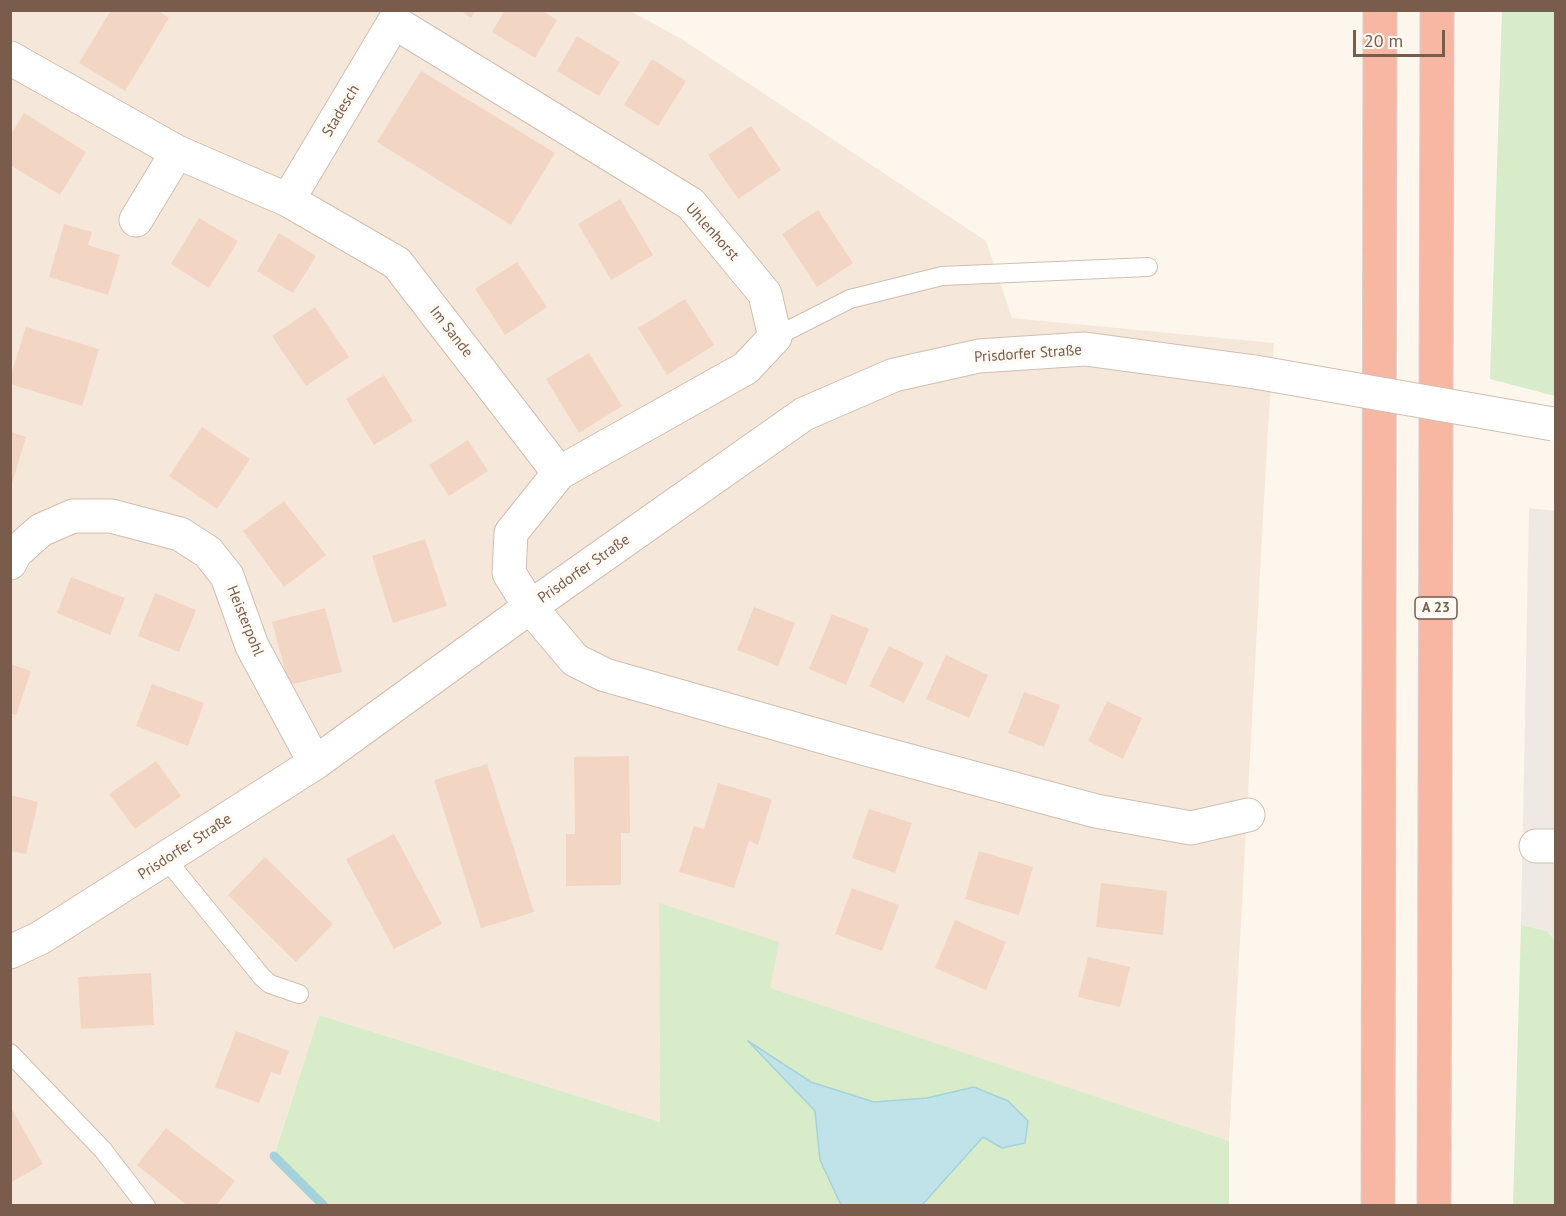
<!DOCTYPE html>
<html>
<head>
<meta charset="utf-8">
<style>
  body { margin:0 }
  #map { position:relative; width:1566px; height:1216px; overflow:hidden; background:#fdf6ec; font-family:"PT Sans",sans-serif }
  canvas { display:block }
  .frame { position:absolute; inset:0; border:12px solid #7a5c4d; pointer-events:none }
  .scale { position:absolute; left:1353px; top:30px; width:92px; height:27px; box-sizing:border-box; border:3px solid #7a5c4d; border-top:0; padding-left:8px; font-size:18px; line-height:21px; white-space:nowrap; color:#7a5c4d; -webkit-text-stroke:4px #fffaf3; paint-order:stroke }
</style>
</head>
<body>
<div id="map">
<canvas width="1566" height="1216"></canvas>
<div class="frame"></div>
<div class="scale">20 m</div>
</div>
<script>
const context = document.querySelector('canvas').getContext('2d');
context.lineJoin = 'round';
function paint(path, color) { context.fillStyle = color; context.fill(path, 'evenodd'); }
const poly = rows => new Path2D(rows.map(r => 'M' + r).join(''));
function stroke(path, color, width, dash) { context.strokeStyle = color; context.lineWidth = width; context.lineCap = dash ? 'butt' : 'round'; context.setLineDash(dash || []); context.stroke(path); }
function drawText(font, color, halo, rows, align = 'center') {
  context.font = font + ' "PT Sans",sans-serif'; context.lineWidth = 6; context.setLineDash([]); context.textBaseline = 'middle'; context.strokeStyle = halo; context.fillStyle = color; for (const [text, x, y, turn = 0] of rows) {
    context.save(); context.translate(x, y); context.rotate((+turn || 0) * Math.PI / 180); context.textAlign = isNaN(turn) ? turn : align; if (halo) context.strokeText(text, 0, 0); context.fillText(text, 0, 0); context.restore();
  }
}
paint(poly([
  [10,11,630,11,680,38,986,241,1012,318,1274,343,1268,427,1229,1141,769,988,659,904,660,1122,319,1015,274,1155,324,1205,11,1205]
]), '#f5e8da');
paint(poly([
  [1529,508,1555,511,1555,941,1547,931,1521,925]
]), '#efe9e4');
paint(poly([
  [1502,11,1555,11,1555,396,1490,379],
  [659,903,779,942,770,988,1229,1141,1229,1205,324,1205,274,1156,319,1015,660,1122],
  [1521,925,1547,931,1555,941,1555,1205,1513,1205]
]), '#d8ecc9');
const water = poly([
  [748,1041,811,1082,874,1102,927,1098,974,1087,1008,1101,1028,1121,1025,1143,1002,1148,983,1137,922,1205,841,1205,820,1160,815,1111,748,1041]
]);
paint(water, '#bfe3e8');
stroke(water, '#a5d3da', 1.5);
stroke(poly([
  [274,1156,324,1206]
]), '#a5d3da', 9);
paint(poly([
  [111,10,157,10,169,18,125,91,79,63],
  [460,10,476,10,471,18],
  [505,10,541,10,557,20,535,58,492,32],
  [577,36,620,62,599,96,557,71],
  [652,59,686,81,658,126,624,105],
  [421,71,555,153,511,225,377,142],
  [24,113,86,152,60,195,10,165,10,136],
  [751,126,781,170,738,199,708,155],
  [620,199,653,255,611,280,578,224],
  [818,210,853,263,817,287,782,234],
  [199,218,238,241,209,288,171,264],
  [64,224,92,232,88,245,120,255,108,295,49,277],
  [279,233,316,256,293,293,257,271],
  [517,262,547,307,505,335,475,289],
  [685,299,714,345,667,375,638,328],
  [315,307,349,357,306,386,272,336],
  [26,327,99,349,82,406,10,384,10,378],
  [589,353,622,406,579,433,546,379],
  [384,375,413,421,374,445,346,399],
  [202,427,250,459,217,509,169,476],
  [10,432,26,437,11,487,10,487],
  [468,440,488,471,449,496,429,465],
  [284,501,326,555,284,587,243,531],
  [425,539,447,606,393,623,372,556],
  [71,577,125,598,110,635,57,613],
  [155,593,196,610,179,652,138,636],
  [754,607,795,623,778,666,737,650],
  [325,608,342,672,289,685,272,622],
  [832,614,869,629,846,685,809,669],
  [889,646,924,663,904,703,869,686],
  [946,655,988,675,969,718,926,699],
  [10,664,31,671,16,715,10,713],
  [152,684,204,703,188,746,136,726],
  [1024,692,1060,705,1044,747,1008,733],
  [1107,701,1142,718,1123,759,1088,741],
  [629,756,630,833,621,833,621,885,566,886,566,834,575,834,574,757],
  [156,761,181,796,135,829,109,794],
  [487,764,534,912,481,928,434,780],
  [718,783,772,799,758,845,749,841,734,888,679,872,694,826,704,829],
  [10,795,38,802,26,854,10,851],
  [869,809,912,823,895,873,852,858],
  [394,834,442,924,394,949,346,859],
  [979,851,1033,867,1019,915,965,899],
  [265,857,333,924,296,962,228,895],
  [1101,883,1167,891,1163,935,1096,927],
  [852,888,899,905,882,951,835,934],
  [955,920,1006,942,986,990,935,968],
  [1088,957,1130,967,1120,1007,1078,997],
  [151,973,154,1025,81,1029,78,977],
  [236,1031,289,1051,280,1075,271,1072,259,1103,215,1087],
  [10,1106,43,1164,10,1183],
  [166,1128,235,1181,216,1206,188,1206,137,1165]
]), '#f3d5c3');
const lane = poly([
  [775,337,850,299,942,276,1148,267],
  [166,859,262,977,270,984,299,994],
  [10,1053,103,1150,146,1206]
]);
const street = poly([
  [10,58,177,152,288,200,397,263,559,473,511,533,509,573,530,607,575,660,605,675,862,748,1096,811,1191,828,1248,815],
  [288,200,394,22,691,204,765,294,775,337,746,368,559,473],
  [136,220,177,152],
  [10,563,15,553,41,530,73,516,111,516,180,534,208,552,227,576,252,646,315,763],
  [1536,846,1556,846],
  [10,952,40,938,315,763,530,607,804,414,894,375,979,356,1085,349,1255,372]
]);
const highway = poly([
  [1378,1206,1380,10],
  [1434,1206,1437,10]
]);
stroke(lane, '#d1beb0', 20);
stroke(street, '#d1beb0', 35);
stroke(highway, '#dad1cd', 35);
stroke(lane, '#fff', 18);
stroke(street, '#fff', 33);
stroke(highway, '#f7b7a3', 33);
const streetBridge = poly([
  [1255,372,1553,424]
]);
stroke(streetBridge, '#d1beb0', 35, []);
stroke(streetBridge, '#fff', 33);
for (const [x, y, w] of [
  [1436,608,42]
]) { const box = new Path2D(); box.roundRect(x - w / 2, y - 11, w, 22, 4.5); context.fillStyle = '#fffaf3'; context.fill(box); stroke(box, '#7a5c4d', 1.5); }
drawText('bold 14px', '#7a5c4d', null, [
  ["A 23",1436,608]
]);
drawText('15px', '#7a5c4d', '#fffaf3', [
  ["Stadesch",341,111,-59],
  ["Uhlenhorst",712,232,48],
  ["Im Sande",451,332,52],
  ["Prisdorfer Straße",1028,354,-4],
  ["Prisdorfer Straße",584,569,-35],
  ["Heisterpohl",245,621,68],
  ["Prisdorfer Straße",185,847,-33]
]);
</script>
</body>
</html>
